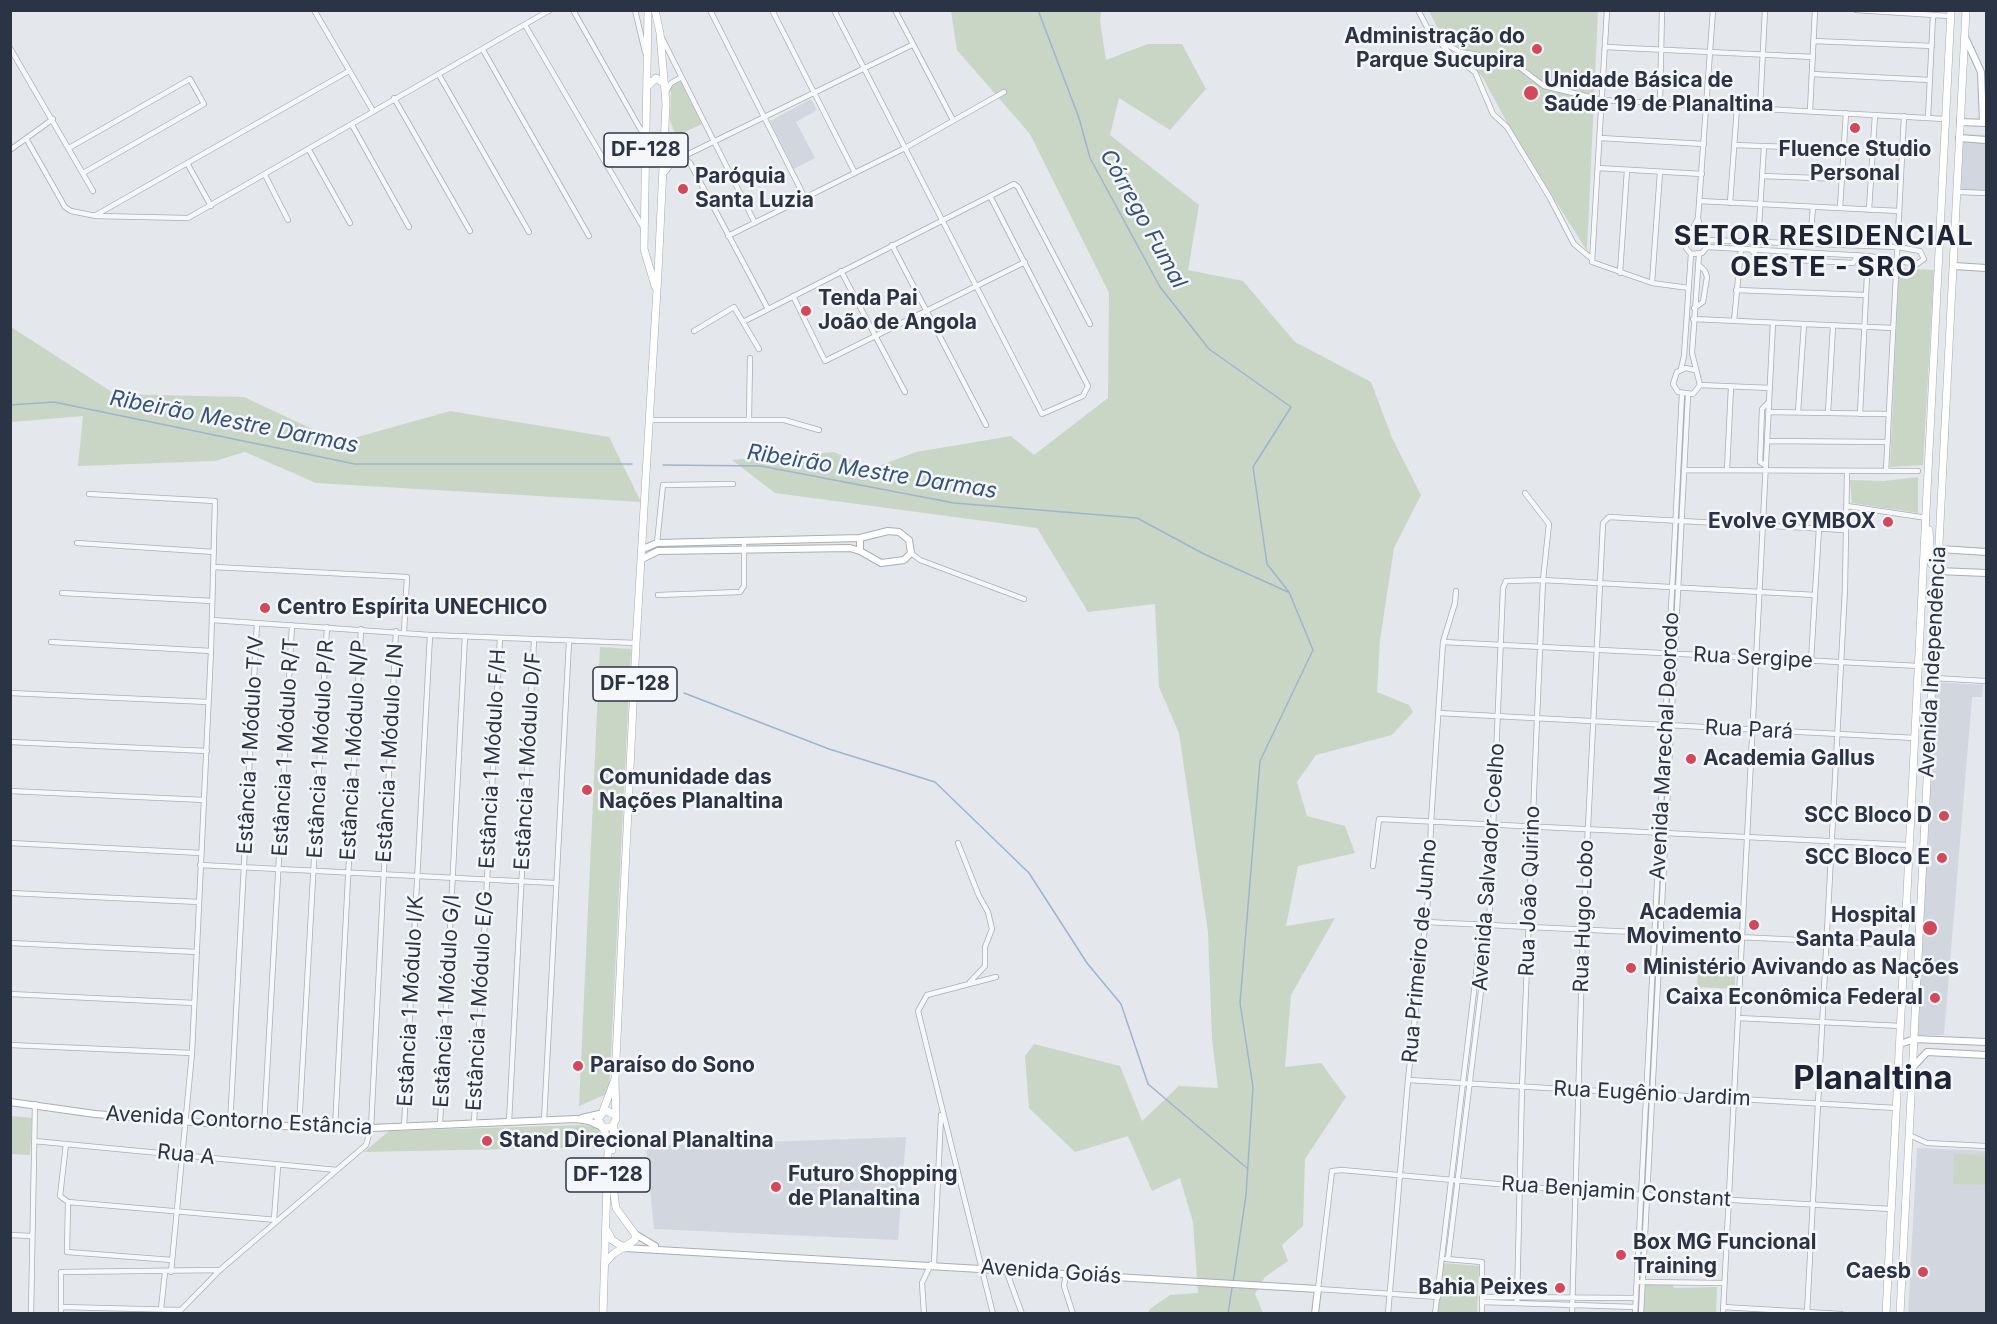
<!DOCTYPE html>
<html>
<head>
<meta charset="utf-8">
<style>
  body { margin:0 }
  #map { position:relative; width:1997px; height:1324px; overflow:hidden; background:#e4e7ec; font-family:Inter,sans-serif }
  canvas { display:block }
  .frame { position:absolute; inset:0; border:12px solid #2b3445; pointer-events:none }
</style>
</head>
<body>
<div id="map">
<canvas width="1997" height="1324"></canvas>
<div class="frame"></div>
</div>
<script>
const context = document.querySelector('canvas').getContext('2d');
context.lineJoin = 'round';
function paint(path, color) { context.fillStyle = color; context.fill(path, 'evenodd'); }
const poly = rows => new Path2D(rows.map(r => 'M' + r).join(''));
function stroke(path, color, width, dash) { context.strokeStyle = color; context.lineWidth = width; context.lineCap = dash ? 'butt' : 'round'; context.setLineDash(dash || []); context.stroke(path); }
function drawText(font, color, halo, rows, align = 'center') {
  context.font = font + ' Inter,sans-serif'; context.lineWidth = 5; context.setLineDash([]); context.textBaseline = 'middle'; context.strokeStyle = halo; context.fillStyle = color; for (const [text, x, y, turn = 0] of rows) {
    context.save(); context.translate(x, y); context.rotate((+turn || 0) * Math.PI / 180); context.textAlign = isNaN(turn) ? turn : align; if (halo) context.strokeText(text, 0, 0); context.fillText(text, 0, 0); context.restore();
  }
}
paint(poly([
  [811,99,817,110,796,122,815,158,794,169,770,121],
  [1963,134,1986,135,1986,196,1961,195],
  [1934,682,1983,685,1982,697,1972,697,1944,1035,1916,1035],
  [906,1137,898,1240,654,1229,646,1146],
  [1917,1148,1986,1151,1986,1313,1908,1314]
]), '#d2d6de');
paint(poly([
  [951,11,1101,11,1100,21,1106,60,1148,44,1182,44,1206,89,1170,130,1119,98,1110,135,1199,205,1188,270,1243,281,1295,342,1371,382,1392,438,1421,495,1394,548,1380,640,1377,692,1409,705,1413,712,1392,735,1316,755,1297,782,1307,816,1345,826,1355,853,1298,866,1286,926,1335,918,1291,995,1285,1067,1321,1063,1346,1097,1305,1159,1303,1226,1282,1245,1288,1261,1265,1277,1255,1294,1263,1313,1148,1313,1150,1309,1170,1295,1198,1293,1193,1222,1180,1178,1152,1191,1128,1136,1075,1152,1029,1108,1025,1056,1034,1044,1120,1066,1142,1121,1179,1086,1218,1088,1212,1039,1208,932,1179,733,1159,687,1155,604,1088,612,1037,528,775,493,732,460,834,452,871,469,916,452,1011,436,1034,455,1108,398,1109,293,1030,134,957,50],
  [1429,11,1598,11,1587,251,1511,130,1483,78,1437,27],
  [676,82,681,82,702,124,676,136,670,120,671,89],
  [1899,268,1934,270,1923,465,1890,467],
  [11,327,115,394,244,397,340,442,450,411,609,437,641,502,316,483,245,452,215,461,78,466,83,416,11,422],
  [1918,477,1918,513,1852,503,1850,480,1884,481],
  [600,647,631,649,609,1093,579,1106],
  [1698,969,1735,970,1735,989,1697,987],
  [11,1116,32,1118,30,1155,11,1154],
  [583,1125,597,1128,602,1135,604,1147,364,1152,389,1131],
  [1954,1154,1986,1155,1986,1185,1953,1184],
  [1443,1263,1479,1266,1477,1313,1437,1314],
  [1645,1284,1672,1285,1674,1288,1717,1287,1716,1313,1643,1314]
]), '#c9d6c5');
stroke(poly([
  [1038,10,1079,118,1090,158,1160,287,1209,349,1291,407,1253,467,1267,564,1289,592,1313,650,1260,761,1240,1003,1253,1087,1246,1195,1233,1283],
  [10,405,54,402,355,464,632,464],
  [663,465,761,466,954,503,1137,518,1204,554,1288,592],
  [684,693,829,749,935,782,1029,873,1087,963,1121,1004,1148,1084,1248,1169],
  [1228,1314,1232,1288]
]), '#9fb4cc', 1.5);
const street = poly([
  [314,10,373,111],
  [573,10,646,139],
  [635,10,645,52],
  [710,10,805,198],
  [772,10,855,173],
  [834,10,1042,414,1083,396,1088,386,990,196],
  [895,10,953,120],
  [1418,10,1428,29,1453,57,1475,72,1493,114,1507,127,1550,198,1574,244,1592,259],
  [1607,10,1592,262,1652,283,1689,288],
  [1856,10,1950,16],
  [525,25,643,227],
  [1428,29,1432,28,1446,44,1460,52,1510,60,1544,86,1602,100,1945,119],
  [662,38,755,223],
  [1814,41,1932,46],
  [1605,47,1813,57],
  [10,48,93,191],
  [483,50,589,236],
  [1812,74,1930,80],
  [439,75,529,232],
  [666,92,671,83,680,78],
  [394,98,470,231],
  [1660,103,1662,10],
  [1760,109,1765,10],
  [1810,111,1815,10],
  [1928,118,1933,15],
  [352,125,409,227],
  [1600,138,1704,144],
  [27,140,65,207,71,211,96,216,188,218,550,10],
  [1734,145,1844,149],
  [69,148,190,79,204,104,83,173],
  [10,150,53,119],
  [309,150,350,223],
  [683,157,690,163,768,309],
  [187,163,211,206],
  [1598,168,1702,174],
  [265,175,288,220],
  [663,175,674,161,912,45],
  [1762,176,1842,179],
  [1958,192,1986,193],
  [1699,201,1899,211],
  [1730,203,1737,107],
  [1840,208,1846,113],
  [1869,210,1875,115],
  [96,215,349,71],
  [1701,233,1698,218,1713,10],
  [1690,234,1698,218],
  [728,236,905,148,1004,92],
  [1707,240,1898,247,1920,251,1924,259,1917,264,1868,256,1707,247],
  [1758,242,1764,146],
  [1810,244,1813,207],
  [892,245,986,425],
  [1750,249,1759,258,1853,263,1858,255],
  [841,271,905,392],
  [1620,273,1627,170],
  [1652,283,1660,172],
  [1736,290,1866,295],
  [793,296,825,361,1025,262],
  [1694,308,1703,302,1707,277,1705,271,1698,264],
  [1693,319,1893,328],
  [1734,321,1741,249],
  [743,322,1014,184,1018,187,1090,324],
  [694,331,734,307,759,349],
  [1681,369,1684,356,1691,254,1686,248,1685,240,1690,234,1701,233,1707,240,1707,247,1702,253,1691,254],
  [1695,370,1686,368,1677,372,1673,384,1678,392,1693,394,1700,385,1692,353,1699,255],
  [1700,385,1770,388],
  [1769,412,1889,414],
  [1798,412,1804,324],
  [1828,413,1833,326],
  [1860,414,1868,256],
  [749,418,750,358],
  [649,420,784,420,819,430],
  [1767,441,1888,442],
  [1766,466,1760,462,1762,409,1769,402],
  [1684,470,1918,471],
  [1727,470,1731,387],
  [1886,471,1904,116],
  [89,494,215,501,211,651,192,1053,171,1272],
  [1847,506,1927,518],
  [77,543,214,552],
  [657,543,663,485,733,484],
  [911,553,920,560,1024,599],
  [214,567,407,577,404,632],
  [62,593,212,601],
  [658,595,740,592,744,586,744,543],
  [212,620,430,635,636,643],
  [51,642,211,651],
  [1443,642,1919,666],
  [1811,661,1819,528],
  [1933,678,1986,681],
  [10,693,208,702],
  [1438,713,1915,738],
  [10,742,207,751],
  [10,791,204,800],
  [10,843,201,853],
  [958,843,979,896,988,912,992,929,985,947,985,966,970,982],
  [200,865,555,883],
  [1373,866,1379,819,1909,845],
  [10,893,199,902],
  [1426,922,1905,945],
  [10,943,197,952],
  [10,994,194,1003],
  [1738,1018,1901,1026],
  [10,1045,192,1053],
  [1408,1080,1896,1108],
  [544,1121,569,642],
  [509,1122,534,640],
  [474,1123,500,638],
  [440,1124,465,636],
  [230,1125,257,623],
  [264,1126,292,625],
  [404,1127,430,635],
  [299,1128,327,627],
  [335,1128,361,629],
  [1909,1135,1927,1143,1986,1146],
  [34,1141,337,1170],
  [66,1144,60,1196,68,1202,277,1220],
  [68,1202,67,1252,172,1260],
  [274,1219,278,1166],
  [10,1235,32,1236],
  [1446,1259,1482,1262,1482,1314],
  [1448,1259,1489,926,1503,588,1506,581,1543,580,1815,595],
  [934,1264,941,1115],
  [1006,1270,1022,1314],
  [1066,1273,1064,1286,1073,1314],
  [1640,1282,1724,1283],
  [1438,1297,1318,1289,1332,1171,1342,1170,1575,1191,1891,1209],
  [1482,1297,1636,1298],
  [1482,1302,1635,1307],
  [1517,1302,1522,1088,1537,718,1543,580,1549,524,1525,493],
  [61,1307,181,1310],
  [1723,1307,1841,1314],
  [161,1309,165,1272],
  [31,1314,35,1104],
  [61,1314,61,1272,220,1270],
  [177,1314,220,1270,366,1145,371,1128,396,631],
  [924,1314,922,1283,931,1264],
  [993,1314,918,1011,927,995,996,977],
  [1388,1314,1408,1080,1429,890,1431,822,1443,642,1455,603,1456,591],
  [1435,1314,1482,925],
  [1572,1314,1583,929,1603,523,1609,517,1845,530],
  [1635,1314,1682,394],
  [1641,1314,1688,395],
  [1723,1314,1773,323],
  [1807,1314,1845,588,1847,471]
]);
const secondary = poly([
  [1965,37,1981,72,1983,123],
  [1960,122,1986,123],
  [1959,138,1986,140],
  [1954,266,1986,268],
  [888,531,899,532,909,540,911,553,904,560,881,563,860,551,860,538,888,531],
  [643,549,657,543,860,538],
  [1940,549,1986,552],
  [642,559,658,551,850,548,860,551],
  [1938,571,1986,573],
  [1900,1044,1914,1039,1986,1042],
  [1913,1067,1927,1052,1986,1055],
  [10,1102,95,1114,230,1125,371,1128,576,1119,589,1121,600,1126],
  [582,1118,599,1114],
  [635,1234,655,1246],
  [625,1248,1318,1289,1315,1314]
]);
const primary = poly([
  [648,10,644,249,655,286],
  [648,86,656,78,665,84],
  [1929,530,1931,563,1938,571],
  [603,1111,615,1079],
  [602,1127,612,1127,616,1119,615,1079,636,643,658,273,666,104,660,33,655,10],
  [612,1150,614,1126],
  [608,1232,612,1240,625,1248],
  [605,1263,613,1254,635,1240,635,1234,616,1208,612,1180],
  [603,1314,608,1151,605,1132,598,1119,605,1110,615,1115],
  [1886,1314,1951,10],
  [1900,1314,1966,10]
]);
stroke(street, '#a9aeb7', 6);
stroke(secondary, '#a9aeb7', 8);
stroke(primary, '#a3abb8', 8);
stroke(street, '#f7f8fa', 4.5);
stroke(secondary, '#fff', 6);
stroke(primary, '#fff', 7);
for (const [x, y, r, color] of [
  [1537,49,6,"#d1495b"],
  [1531,93,8,"#d1495b"],
  [1855,128,6,"#d1495b"],
  [683,189,6,"#d1495b"],
  [806,311,6,"#d1495b"],
  [1888,522,6,"#d1495b"],
  [265,608,6,"#d1495b"],
  [1691,759,6,"#d1495b"],
  [587,790,6,"#d1495b"],
  [1944,816,6,"#d1495b"],
  [1942,858,6,"#d1495b"],
  [1754,925,6,"#d1495b"],
  [1930,928,8,"#d1495b"],
  [1631,968,6,"#d1495b"],
  [1935,998,6,"#d1495b"],
  [578,1066,6,"#d1495b"],
  [487,1141,6,"#d1495b"],
  [776,1187,6,"#d1495b"],
  [1621,1255,6,"#d1495b"],
  [1923,1272,6,"#d1495b"],
  [1560,1288,6,"#d1495b"]
]) { const dot = new Path2D(); dot.arc(x, y, r, 0, 2 * Math.PI); context.fillStyle = color; context.fill(dot); stroke(dot, '#f4f6f9', 2); }
for (const [x, y, w] of [
  [646,150,84],
  [635,684,84],
  [608,1175,84]
]) { const box = new Path2D(); box.roundRect(x - w / 2, y - 17, w, 34, 4.5); context.fillStyle = '#f4f6f9'; context.fill(box); stroke(box, '#2b3445', 1.5); }
drawText('bold 20px', '#2b3445', null, [
  ["DF-128",646,150],
  ["DF-128",635,684],
  ["DF-128",608,1175]
]);
drawText('bold 21px', '#2b3445', '#f4f6f9', [
  ["Administração do",1525,37,"right"],
  ["Parque Sucupira",1525,61,"right"],
  ["Unidade Básica de",1544,81],
  ["Saúde 19 de Planaltina",1544,105],
  ["Fluence Studio",1855,150,"center"],
  ["Personal",1855,174,"center"],
  ["Paróquia",695,177],
  ["Santa Luzia",695,201],
  ["Tenda Pai",818,299],
  ["João de Angola",818,323],
  ["Evolve GYMBOX",1876,522,"right"],
  ["Centro Espírita UNECHICO",277,608],
  ["Academia Gallus",1703,759],
  ["Comunidade das",599,778],
  ["Nações Planaltina",599,802],
  ["SCC Bloco D",1932,816,"right"],
  ["SCC Bloco E",1930,858,"right"],
  ["Academia",1742,913,"right"],
  ["Movimento",1742,937,"right"],
  ["Hospital",1916,916,"right"],
  ["Santa Paula",1916,940,"right"],
  ["Ministério Avivando as Nações",1643,968],
  ["Caixa Econômica Federal",1923,998,"right"],
  ["Paraíso do Sono",590,1066],
  ["Stand Direcional Planaltina",499,1141],
  ["Futuro Shopping",788,1175],
  ["de Planaltina",788,1199],
  ["Box MG Funcional",1633,1243],
  ["Training",1633,1267],
  ["Caesb",1911,1272,"right"],
  ["Bahia Peixes",1548,1288,"right"]
], 'left');
drawText('21px', '#2b3445', '#f4f6f9', [
  ["Rua Sergipe",1753,658,3],
  ["Avenida Independência",1933,662,-87],
  ["Rua Pará",1749,730,3],
  ["Estância 1 Módulo T/V",251,745,-87],
  ["Avenida Marechal Deorodo",1665,746,-87],
  ["Estância 1 Módulo R/T",286,747,-87],
  ["Estância 1 Módulo P/R",321,749,-87],
  ["Estância 1 Módulo N/P",354,750,-87],
  ["Estância 1 Módulo L/N",390,753,-87],
  ["Estância 1 Módulo F/H",493,759,-87],
  ["Estância 1 Módulo D/F",528,761,-87],
  ["Avenida Salvador Coelho",1489,867,-86],
  ["Rua João Quirino",1530,891,-88],
  ["Rua Hugo Lobo",1584,916,-88],
  ["Rua Primeiro de Junho",1420,951,-85],
  ["Estância 1 Módulo I/K",411,1001,-87],
  ["Estância 1 Módulo G/I",447,1001,-87],
  ["Estância 1 Módulo E/G",480,1001,-87],
  ["Rua Eugênio Jardim",1652,1094,3],
  ["Avenida Contorno Estância",239,1121,3],
  ["Rua A",186,1155,6],
  ["Rua Benjamin Constant",1616,1192,4],
  ["Avenida Goiás",1051,1272,4]
]);
drawText('italic 22px', '#34527a', '#f4f6f9', [
  ["Córrego Fumal",1143,219,61],
  ["Ribeirão Mestre Darmas",234,422,11],
  ["Ribeirão Mestre Darmas",872,472,9]
]);
context.letterSpacing = '1.5px';
drawText('bold 27px', '#1d2536', '#f4f6f9', [
  ["SETOR RESIDENCIAL",1824,237],
  ["OESTE - SRO",1824,268]
]);
context.letterSpacing = '0px';
drawText('bold 33px', '#1d2536', '#f4f6f9', [
  ["Planaltina",1873,1079]
]);
</script>
</body>
</html>
